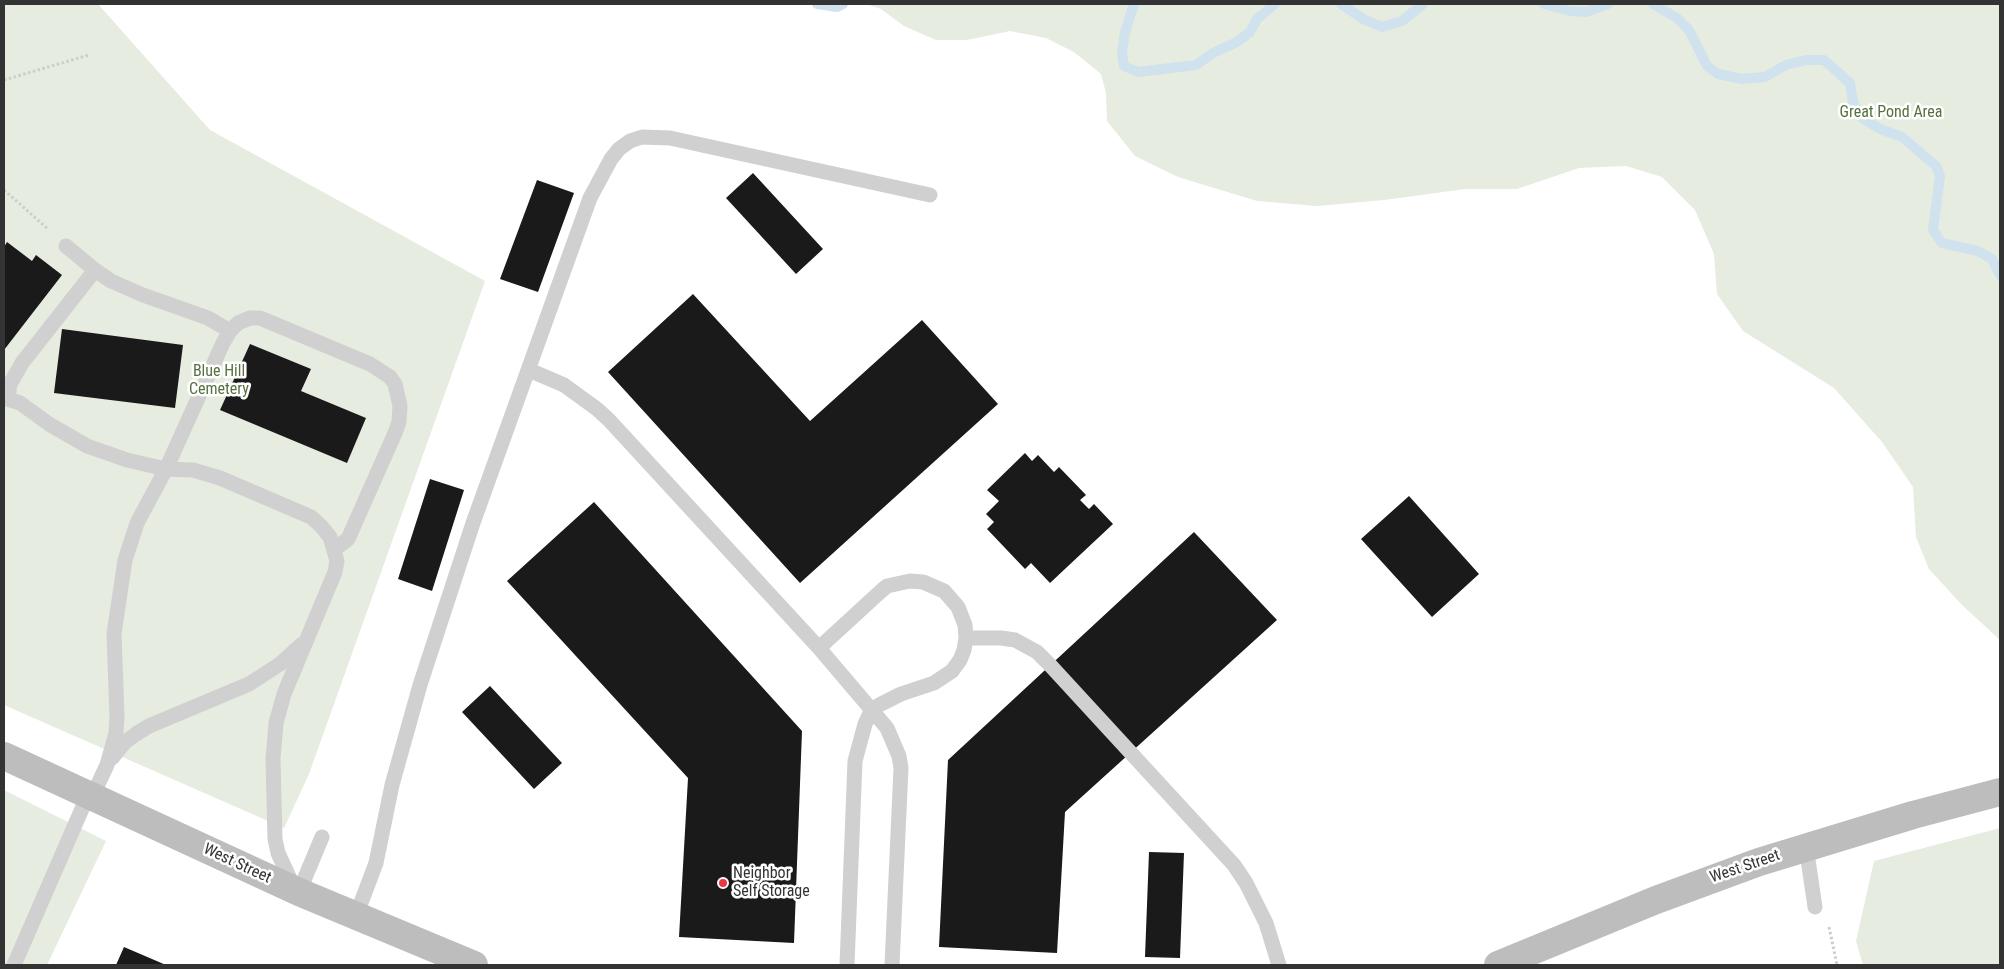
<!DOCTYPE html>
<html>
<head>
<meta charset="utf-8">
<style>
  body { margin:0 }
  #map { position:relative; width:2004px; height:969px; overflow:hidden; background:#fff; font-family:"Roboto Condensed",sans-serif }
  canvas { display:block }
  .frame { position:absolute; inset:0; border:5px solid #333; pointer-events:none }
</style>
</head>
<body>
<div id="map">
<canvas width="2004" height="969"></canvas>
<div class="frame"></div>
</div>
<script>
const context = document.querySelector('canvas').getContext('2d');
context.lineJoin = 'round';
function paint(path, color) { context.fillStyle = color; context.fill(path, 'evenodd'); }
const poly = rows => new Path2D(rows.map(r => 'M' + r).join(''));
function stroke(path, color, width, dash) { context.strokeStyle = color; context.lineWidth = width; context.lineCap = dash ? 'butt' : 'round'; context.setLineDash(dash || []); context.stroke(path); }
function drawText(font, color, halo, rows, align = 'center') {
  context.font = font + ' "Roboto Condensed",sans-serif'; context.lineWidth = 5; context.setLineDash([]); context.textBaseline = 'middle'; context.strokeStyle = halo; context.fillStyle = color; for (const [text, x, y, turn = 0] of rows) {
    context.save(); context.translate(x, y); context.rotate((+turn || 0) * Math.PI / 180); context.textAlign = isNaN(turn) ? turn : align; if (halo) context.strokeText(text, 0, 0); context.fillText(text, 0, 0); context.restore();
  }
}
paint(poly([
  [4,4,98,4,210,130,485,281,309,774,284,828,4,705],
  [866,4,2000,4,2000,640,1961,604,1929,569,1916,537,1913,487,1882,442,1834,388,1743,331,1717,294,1714,254,1695,210,1662,177,1626,166,1579,168,1517,189,1465,189,1384,200,1317,206,1257,201,1178,177,1135,156,1107,121,1106,93,1101,74,1074,52,1046,38,1010,31,967,40,936,40,904,26,881,9],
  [4,790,106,841,47,965,4,965],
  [2000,828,2000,965,1863,965,1856,941,1874,861]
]), '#e6ecdf');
stroke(poly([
  [817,4,837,7,843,4],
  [1134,4,1125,32,1122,53,1124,66,1138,72,1196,65,1213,53,1237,42,1250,32,1257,19,1275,4],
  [1341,4,1365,20,1382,27,1402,21,1423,4],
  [1544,4,1570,11,1586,12,1608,4],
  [1653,4,1677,18,1689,30,1707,66,1718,74,1742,79,1765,77,1786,65,1806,60,1824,60,1850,83,1853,102,1862,118,1880,129,1902,137,1936,166,1940,176,1933,230,1942,243,1978,251,1992,259,2000,275]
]), '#cfe2ee', 10);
paint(poly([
  [753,173,823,249,796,274,726,198],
  [537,180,574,193,538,292,500,279],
  [7,242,32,261,36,255,62,275,4,350,4,247],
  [693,294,810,421,922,320,998,404,800,583,608,372],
  [62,329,183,345,175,408,54,393],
  [250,344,311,369,301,391,366,418,347,463,220,410],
  [1025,453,1032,461,1038,455,1054,472,1059,467,1086,495,1080,500,1089,509,1094,504,1113,524,1050,583,1031,563,1025,569,987,529,994,522,986,514,999,501,987,490],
  [430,479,464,490,432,591,398,579],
  [1409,496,1479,574,1432,617,1361,539],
  [594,502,802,731,794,943,679,937,688,778,507,581],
  [1194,532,1277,620,1065,812,1057,953,939,947,948,760],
  [490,686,562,763,534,789,462,712],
  [1149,852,1184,853,1180,958,1145,957],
  [124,947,166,965,116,965]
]), '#1a1a1a');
stroke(poly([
  [4,80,89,55],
  [4,190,49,230],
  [1829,927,1837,965]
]), '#cdcdcd', 3, [2.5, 2.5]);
stroke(poly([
  [66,246,95,270,111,281,143,295,208,318,230,331],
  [529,370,564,385,597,409,609,420,819,648,887,728,899,756,901,768,892,965],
  [4,398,20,403,49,424,87,446,127,460,166,469,223,343,230,331,238,323,250,318,260,318,370,364,390,377,395,384,400,406,399,422,395,433,348,539,335,549],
  [8,398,10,384,22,363,95,270],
  [966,638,1001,638,1015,640,1037,652,1050,665,1234,865,1246,883,1266,923,1279,965],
  [819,648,880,592,887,586,910,581,923,582,944,591,958,607,965,625,966,638,964,650,960,660,952,671,934,683,901,694,881,704,872,709,865,724,855,761,847,965],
  [112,758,125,742,136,734,149,726,249,684,280,664,302,644],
  [92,797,107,765,116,733,117,716,114,634,125,560,137,523,166,469,193,470,220,478,311,517,321,526,330,537,337,561,335,572,284,694,276,723,273,759,275,839,278,853,290,879,296,888],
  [1806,846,1815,907],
  [299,892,322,837],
  [356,916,376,863,392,785,420,685,473,523,590,198,611,159,619,149,630,141,642,137,670,138,930,195],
  [14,965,88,795]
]), '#d0d0d0', 15);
stroke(poly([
  [4,756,299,892,474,965],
  [1498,965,1656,900,1759,862,1913,815,2000,792]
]), '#bdbdbd', 28);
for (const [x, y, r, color] of [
  [723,883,5,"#e63946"]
]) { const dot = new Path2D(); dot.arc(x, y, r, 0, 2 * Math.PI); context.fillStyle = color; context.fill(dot); stroke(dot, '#fff', 2); }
drawText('16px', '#56703f', '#fff', [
  ["Great Pond Area",1891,113],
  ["Blue Hill",219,372],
  ["Cemetery",219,390]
]);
drawText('16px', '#333', '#fff', [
  ["West Street",237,864,25],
  ["West Street",1745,867,-19]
]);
drawText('16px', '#333', '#fff', [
  ["Neighbor",733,874],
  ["Self Storage",733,892]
], 'left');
</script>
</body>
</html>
